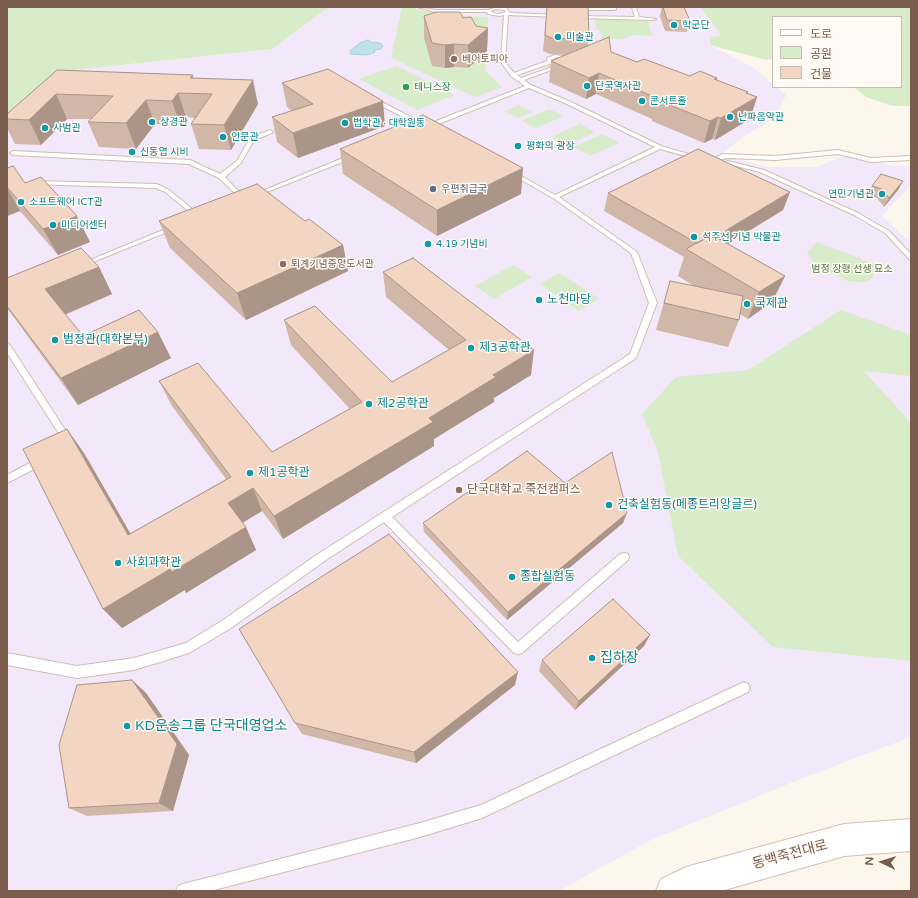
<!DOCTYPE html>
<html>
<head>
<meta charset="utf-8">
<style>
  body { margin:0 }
  #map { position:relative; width:918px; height:898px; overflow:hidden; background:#fdf6ec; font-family:"Varela Round","Noto Sans KR",sans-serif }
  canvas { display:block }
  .frame { position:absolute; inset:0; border:8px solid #7a5c4d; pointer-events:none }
  .legend { position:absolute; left:772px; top:16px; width:130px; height:72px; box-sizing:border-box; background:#fffaf3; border:1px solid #cabbb1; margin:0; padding:5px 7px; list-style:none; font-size:12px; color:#7a5c4d }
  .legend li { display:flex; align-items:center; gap:8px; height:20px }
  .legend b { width:20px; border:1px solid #cabbb1 }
  .north { position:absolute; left:862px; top:842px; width:40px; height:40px; -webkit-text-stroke:3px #fffaf3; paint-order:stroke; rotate:274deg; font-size:11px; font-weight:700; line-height:16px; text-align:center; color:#7a5c4d }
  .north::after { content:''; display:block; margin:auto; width:14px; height:18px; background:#7a5c4d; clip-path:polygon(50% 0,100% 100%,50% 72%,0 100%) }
</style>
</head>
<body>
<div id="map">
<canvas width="918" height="898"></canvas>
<div class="frame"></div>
<ul class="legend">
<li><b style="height:5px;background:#fff"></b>도로</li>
<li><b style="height:11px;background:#d8ecc9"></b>공원</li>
<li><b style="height:11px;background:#f3d5c3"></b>건물</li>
</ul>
<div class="north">N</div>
</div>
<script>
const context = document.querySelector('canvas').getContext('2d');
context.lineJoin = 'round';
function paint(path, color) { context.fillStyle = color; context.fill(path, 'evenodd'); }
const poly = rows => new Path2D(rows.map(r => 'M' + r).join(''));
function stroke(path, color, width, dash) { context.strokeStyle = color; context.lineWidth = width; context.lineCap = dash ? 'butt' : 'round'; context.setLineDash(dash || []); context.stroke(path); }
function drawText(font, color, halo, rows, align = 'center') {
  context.font = font + ' "Varela Round","Noto Sans KR",sans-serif'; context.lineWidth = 3; context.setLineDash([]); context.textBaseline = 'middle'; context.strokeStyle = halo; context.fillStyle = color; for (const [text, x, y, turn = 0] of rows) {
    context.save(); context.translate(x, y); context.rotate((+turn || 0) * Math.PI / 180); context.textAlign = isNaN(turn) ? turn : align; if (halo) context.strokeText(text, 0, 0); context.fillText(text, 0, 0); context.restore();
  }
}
paint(poly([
  [329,7,700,7,718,30,720,36,710,38,710,45,754,68,773,84,773,87,777,87,786,95,775,118,743,137,720,155,768,167,817,167,847,155,889,165,911,167,911,185,882,216,911,243,911,737,803,778,649,841,559,891,7,891,7,98,64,71,272,49]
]), '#f3e8fa');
paint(poly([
  [7,7,329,7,272,49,64,71,7,115],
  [402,7,408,7,442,15,488,17,485,70,502,87,475,97,391,58],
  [700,7,911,7,911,106,893,106,866,97,854,87,901,87,901,17,773,17,773,59,766,60,710,45,710,37,720,36,718,30],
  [595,19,648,21,652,36,632,35,623,39,602,39,601,31,596,29],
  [396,66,455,95,417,110,359,79],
  [519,105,533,112,518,118,504,111],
  [549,109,564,116,536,128,521,121],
  [580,124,595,132,567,145,551,137],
  [602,134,619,143,590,156,574,147],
  [817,242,874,264,873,278,865,282,848,281,816,265,807,253],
  [513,265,532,277,494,299,475,286],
  [560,273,599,299,579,311,540,284],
  [841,310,911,335,911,376,864,371,911,423,911,661,773,647,678,556,658,452,642,414,676,377,748,370]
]), '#d8ecc9');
const water = poly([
  [368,40,371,42,380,43,383,46,380,49,374,50,375,52,367,55,350,54,351,50,360,43,368,40]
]);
paint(water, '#bfe3e8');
stroke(water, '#a5d3da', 1);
const lane = poly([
  [418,7,435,10,487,10,498,7,507,8,510,13,558,15,557,17,508,15,505,62,514,73,547,61,547,58,555,55,570,57,574,62,571,66,560,67,524,80,531,85,571,102,661,146,699,157,696,159,660,149,559,197,637,252,657,303,636,358,392,517,518,642,620,554,624,553,628,554,629,557,628,560,522,653,518,654,514,653,384,522,326,560,231,628,189,653,134,670,77,678,7,665,7,653,77,666,134,658,186,643,223,620,318,554,630,354,649,303,631,253,553,198,509,173,514,172,555,195,655,147,567,104,529,88,426,129,372,101,372,99,376,99,426,125,525,86,511,76,501,62,504,15,499,16,488,14,487,12,435,12,418,7],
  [496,9,505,10,506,12,499,14,491,12,491,11,496,9],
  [557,57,566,59,569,62,562,65,551,61,551,60,557,57],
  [549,64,555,66,521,78,517,75,549,64],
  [612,7,616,7,616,9,614,10,576,10,574,9,576,8,612,7],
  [632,7,636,7,639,17,656,19,654,20,578,18,576,17,578,16,635,17,632,7],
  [270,130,273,132,272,133,254,140,241,163,225,177,246,199,246,201,244,202,219,178,189,164,13,155,10,153,13,151,190,160,220,174,237,161,250,138,270,130],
  [838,150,871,158,911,156,911,160,871,162,838,154,775,160,730,158,720,159,764,170,858,213,889,231,911,254,911,260,909,259,885,233,854,215,760,172,712,160,722,154,775,156,838,150],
  [353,154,356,156,355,157,257,196,252,195,353,154],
  [34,181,157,184,169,190,202,217,197,218,165,192,156,188,32,184,32,182,34,181],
  [175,225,178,227,177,228,83,266,81,267,78,265,175,225],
  [7,344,10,345,71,439,72,441,71,443,65,443,7,353,7,344],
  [41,457,44,458,46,461,44,464,7,483,7,475,41,457],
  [744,682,748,684,750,688,748,692,482,818,420,837,210,891,176,891,178,886,183,884,420,823,481,805,744,682]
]);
const secondary = poly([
  [911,819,911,851,844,856,721,891,656,891,661,879,686,867,844,824,911,819]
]);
stroke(lane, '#d1beb0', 2);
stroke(secondary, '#d6c0b0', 2);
paint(lane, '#fff');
paint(secondary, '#fff');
paint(poly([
  [547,7,589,40,588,46,611,52,637,62,690,76,717,78,717,80,757,97,750,119,715,140,712,139,704,143,652,121,652,119,596,94,586,99,549,82,551,61,567,55,550,54,543,51],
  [662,7,684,7,690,21,687,32,665,31,660,16],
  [424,16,463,18,476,26,488,28,487,51,468,68,454,67,445,68,432,66,424,38],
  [57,70,193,75,194,78,258,104,231,150,199,149,191,124,195,118,186,117,180,125,155,124,136,149,99,147,88,122,91,119,67,119,41,145,15,144,7,128,7,114],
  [282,83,385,126,298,158,277,142,272,117,292,111,287,107],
  [340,149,521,194,437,236,343,174],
  [7,168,25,183,90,242,58,255,20,211,7,216],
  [903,181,898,190,884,207,877,198,868,195,872,186],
  [790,192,783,210,728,244,785,276,772,302,748,319,740,314,739,320,728,347,656,330,670,281,694,286,678,276,684,257,604,211,608,193],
  [159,221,305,221,343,245,348,271,246,320,170,248],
  [99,267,112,294,65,315,83,336,171,358,78,405,7,308,7,278],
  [383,272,531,375,494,398,494,402,434,439,434,446,283,539,262,511,242,523,256,550,186,593,185,590,122,628,103,609,84,453,130,534,226,479,172,406,159,381,272,452,350,409,291,345,284,320,392,382,449,350,386,297],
  [423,523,623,523,507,620,424,532],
  [650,635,644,646,575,710,539,671,542,660],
  [132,680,146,693,189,755,173,811,87,816,69,808],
  [515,685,416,763,302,734,295,723]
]), '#d1b7a8');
paint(poly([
  [488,28,487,51,468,68,468,45],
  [454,44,454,67,445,68,445,45],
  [599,73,596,94,586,99,589,78],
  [253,80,258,104,231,150,224,125],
  [748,92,744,105,757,97,750,119,715,140,721,118,746,93],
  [178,93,186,117,180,125,172,101],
  [56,94,67,119,41,145,29,120],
  [146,100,155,124,136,149,126,123],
  [383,101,385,126,298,158,293,133],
  [718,117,712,139,704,143,710,121],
  [523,168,521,194,437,236,437,210],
  [903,181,898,190,884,207,889,198],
  [7,188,20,211,7,216],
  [790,192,783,210,703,259,701,245],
  [77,216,90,242,58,255,43,229],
  [343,245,348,271,246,320,237,293],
  [99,267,112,294,61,316,45,289],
  [785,276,772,302,748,319,759,292],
  [158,332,171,358,78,405,61,378],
  [534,350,531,375,494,398,494,402,434,439,434,446,283,539,274,516,429,418,493,375],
  [67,429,84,453,144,557,128,535],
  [253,488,262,511,239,525,228,503],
  [627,513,623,523,507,620,508,612],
  [246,527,256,550,186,593,185,590,122,628,103,609,170,569],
  [650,635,644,646,575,710,579,701],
  [518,672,515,685,416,763,414,752],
  [132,680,146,693,189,755,173,811,159,803]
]), '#aa9588');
const building = poly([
  [547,7,588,7,589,40,551,38,545,35,547,7],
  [663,7,684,7,690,21,667,20,663,7],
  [436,12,460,12,463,18,471,17,476,26,488,28,468,45,454,44,445,45,432,43,424,16,436,12],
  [609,37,611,52,637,62,644,59,690,76,700,71,717,78,714,79,748,92,746,93,757,97,721,118,718,117,710,121,657,100,659,99,599,73,589,78,551,61,609,37],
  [328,69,383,101,293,133,272,117,313,104,282,83,328,69],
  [57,70,193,75,190,78,253,80,224,125,191,124,212,94,178,93,172,101,146,100,126,123,88,122,113,96,56,94,29,120,7,119,7,114,57,70],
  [423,115,523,168,437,210,340,149,423,115],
  [698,149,790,192,715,237,712,235,697,243,608,193,698,149],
  [13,166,25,183,41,177,77,216,43,229,7,187,7,168,13,166],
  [881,174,903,181,889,198,882,189,872,186,881,174],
  [257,184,305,221,309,219,343,245,237,293,159,221,257,184],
  [712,235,785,276,759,292,686,249,712,235],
  [81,248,99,267,45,289,83,336,139,310,158,332,61,378,7,306,7,278,81,248],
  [413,258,534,350,493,375,496,377,429,418,433,422,274,516,253,488,228,503,246,527,172,572,170,569,103,609,23,449,67,429,128,535,231,477,159,381,198,363,272,452,362,402,284,320,315,306,392,382,466,340,383,272,413,258],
  [670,281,743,296,739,320,664,303,670,281],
  [527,451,565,483,612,452,627,513,508,612,423,523,527,451],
  [389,534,518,672,414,752,295,723,239,629,389,534],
  [613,599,650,635,579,701,542,660,613,599],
  [132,680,177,744,159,803,69,808,59,745,77,685,132,680]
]);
paint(building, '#f3d5c3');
stroke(building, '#aa9588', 1);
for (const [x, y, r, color] of [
  [674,25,4,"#0f9aa8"],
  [558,37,4,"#0f9aa8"],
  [454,59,4,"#8d6e63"],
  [587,86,4,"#0f9aa8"],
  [406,87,4,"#2e9e5b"],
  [642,101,4,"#0f9aa8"],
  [730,117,4,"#0f9aa8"],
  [152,122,4,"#0f9aa8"],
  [345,123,4,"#0f9aa8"],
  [45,128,4,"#0f9aa8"],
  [223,137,4,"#0f9aa8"],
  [518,146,4,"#0f9aa8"],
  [132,152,4,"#0f9aa8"],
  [433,189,4,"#5c6f8a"],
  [882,194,4,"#0f9aa8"],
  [21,202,4,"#0f9aa8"],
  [53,225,4,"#0f9aa8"],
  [694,237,4,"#0f9aa8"],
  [428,244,4,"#0f9aa8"],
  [283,264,4,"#8d6e63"],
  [539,300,4,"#0f9aa8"],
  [747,304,4,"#0f9aa8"],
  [55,340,4,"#0f9aa8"],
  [471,348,4,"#0f9aa8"],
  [369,404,4,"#0f9aa8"],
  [250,473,4,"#0f9aa8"],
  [459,490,4,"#8d6e63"],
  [609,505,4,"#0f9aa8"],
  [118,563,4,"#0f9aa8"],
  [512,577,4,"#0f9aa8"],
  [592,658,4,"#0f9aa8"],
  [127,726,4,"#0f9aa8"]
]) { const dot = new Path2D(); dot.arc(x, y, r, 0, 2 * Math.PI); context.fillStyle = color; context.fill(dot); stroke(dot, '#fffaf3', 1.5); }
drawText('10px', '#0d838f', '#fffaf3', [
  ["학군단",682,25],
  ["미술관",566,37],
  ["단국역사관",595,86],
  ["콘서트홀",650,101],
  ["난파음악관",738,117],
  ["상경관",160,122],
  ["법학관 · 대학원동",353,123],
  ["사범관",53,128],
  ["인문관",231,137],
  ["평화의 광장",526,146],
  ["신동엽 시비",140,152],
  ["연민기념관",874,194,"right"],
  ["소프트웨어 ICT관",29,202],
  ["미디어센터",61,225],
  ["석주선 기념 박물관",702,237],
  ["4.19 기념비",436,244]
], 'left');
drawText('10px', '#785e54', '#fffaf3', [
  ["베어토피아",462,59],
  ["퇴계기념중앙도서관",291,264]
], 'left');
drawText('10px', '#27864d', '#fffaf3', [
  ["테니스장",414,87]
], 'left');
drawText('10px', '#4e5e75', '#fffaf3', [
  ["우편취급국",441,189]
], 'left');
drawText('10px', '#537a41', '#fffaf3', [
  ["범정 장형 선생 묘소",852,269]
]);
drawText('12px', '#0d838f', '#fffaf3', [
  ["노천마당",547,300],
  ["국제관",755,304],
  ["범정관(대학본부)",63,340],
  ["제3공학관",479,348],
  ["제2공학관",377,404],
  ["제1공학관",258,473],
  ["건축실험동(메종트리앙글르)",617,505],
  ["사회과학관",126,563],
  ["종합실험동",520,577]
], 'left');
drawText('12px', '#785e54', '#fffaf3', [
  ["단국대학교 죽전캠퍼스",467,490]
], 'left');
drawText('14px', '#0d838f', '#fffaf3', [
  ["집하장",600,658],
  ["KD운송그룹 단국대영업소",135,726]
], 'left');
drawText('14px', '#7a5c4d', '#fffaf3', [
  ["동백죽전대로",790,855,-15]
]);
</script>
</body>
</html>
